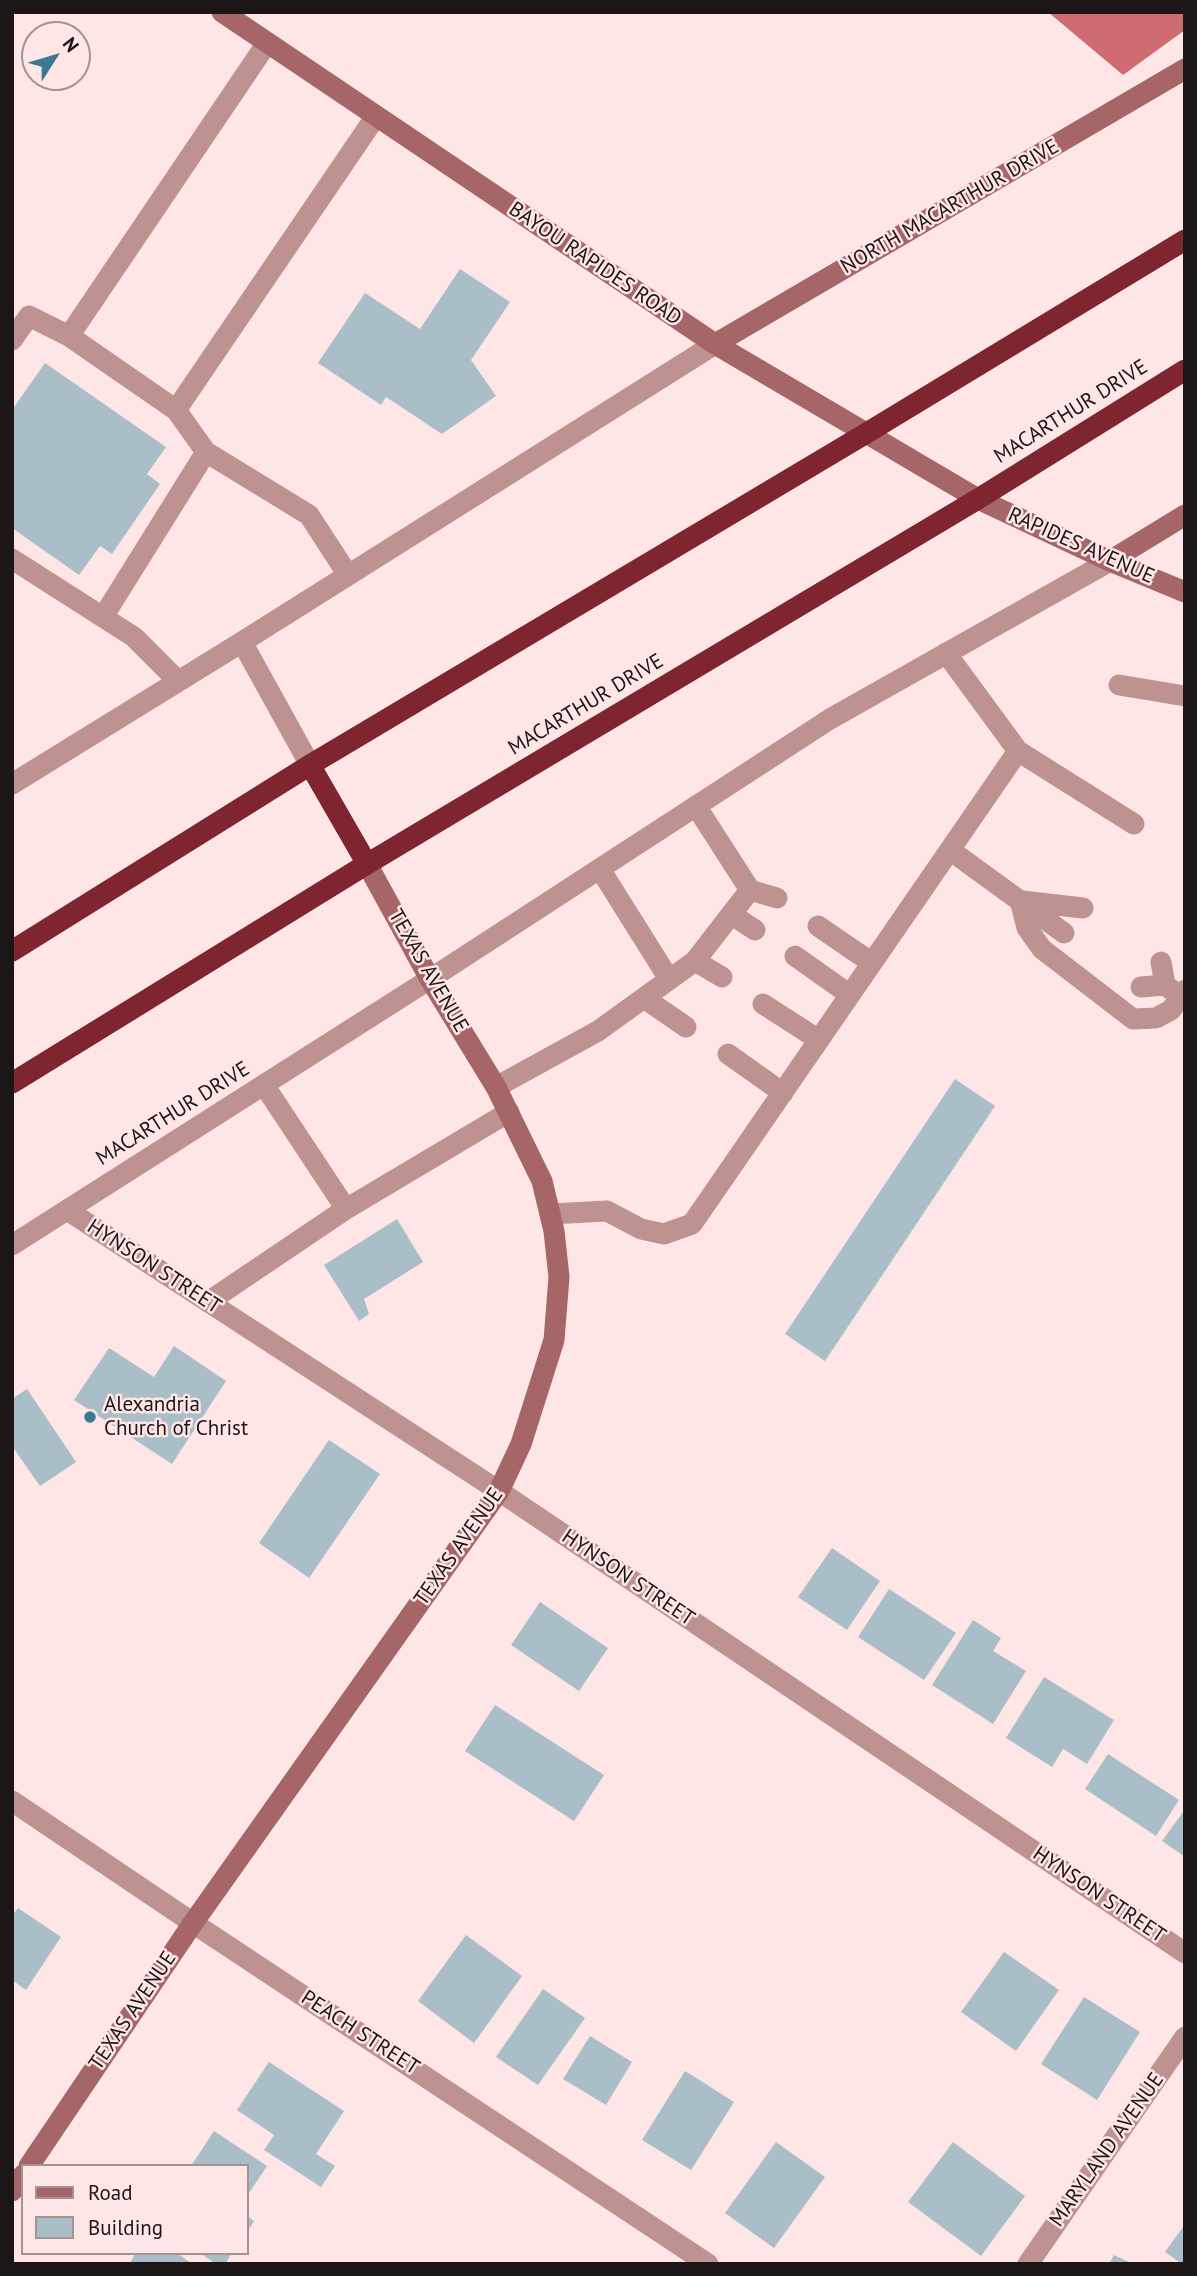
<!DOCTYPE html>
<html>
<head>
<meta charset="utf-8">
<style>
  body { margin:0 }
  #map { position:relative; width:1197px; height:2276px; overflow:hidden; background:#fee6e6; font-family:"PT Sans",sans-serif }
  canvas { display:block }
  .frame { position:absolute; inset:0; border:14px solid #1d1616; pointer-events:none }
  .legend { position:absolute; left:21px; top:2164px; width:228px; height:91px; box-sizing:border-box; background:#fee6e6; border:2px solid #a49393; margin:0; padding:9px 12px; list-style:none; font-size:21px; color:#1d1616 }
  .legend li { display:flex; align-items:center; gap:14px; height:35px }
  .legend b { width:35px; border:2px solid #a49393 }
  .north { position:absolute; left:21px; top:21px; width:70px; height:70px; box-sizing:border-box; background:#fee6e6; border:2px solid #a49393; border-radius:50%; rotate:53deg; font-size:19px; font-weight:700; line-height:28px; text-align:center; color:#1d1616 }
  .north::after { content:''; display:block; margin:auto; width:24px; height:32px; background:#3c7890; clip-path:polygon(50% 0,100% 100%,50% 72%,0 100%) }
</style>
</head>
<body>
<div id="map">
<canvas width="1197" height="2276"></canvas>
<div class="frame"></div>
<ul class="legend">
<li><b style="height:9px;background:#a66567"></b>Road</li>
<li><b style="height:19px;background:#aabec7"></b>Building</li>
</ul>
<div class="north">N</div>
</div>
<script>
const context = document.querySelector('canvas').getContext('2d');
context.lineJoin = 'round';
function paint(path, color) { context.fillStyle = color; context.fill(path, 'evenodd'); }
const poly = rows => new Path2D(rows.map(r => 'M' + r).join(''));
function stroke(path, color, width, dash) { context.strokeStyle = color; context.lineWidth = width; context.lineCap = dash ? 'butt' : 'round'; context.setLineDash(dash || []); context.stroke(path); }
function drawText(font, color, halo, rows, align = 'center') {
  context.font = font + ' "PT Sans",sans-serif'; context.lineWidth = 5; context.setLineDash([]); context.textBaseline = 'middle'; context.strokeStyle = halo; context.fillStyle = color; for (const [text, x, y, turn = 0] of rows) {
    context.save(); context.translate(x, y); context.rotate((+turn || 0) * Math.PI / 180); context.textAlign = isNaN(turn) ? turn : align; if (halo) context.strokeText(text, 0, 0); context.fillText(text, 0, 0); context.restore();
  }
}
paint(poly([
  [1048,12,1185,12,1185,30,1123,75]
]), '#ce6c72');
paint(poly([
  [460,269,510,302,471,360,496,396,442,434,386,397,381,405,318,363,365,293,420,329],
  [45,363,166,447,147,474,160,484,112,554,100,546,79,575,12,528,12,410],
  [955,1079,995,1106,825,1361,785,1334],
  [397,1219,423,1262,364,1299,369,1314,359,1321,324,1265],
  [174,1346,226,1381,172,1464,74,1400,109,1348,154,1377],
  [27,1389,76,1462,40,1486,12,1446,12,1399],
  [329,1440,380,1474,309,1578,259,1543],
  [832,1548,880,1581,847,1630,798,1597],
  [889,1589,956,1633,924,1680,858,1637],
  [540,1602,608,1648,579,1691,511,1645],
  [973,1620,1001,1638,993,1651,1026,1671,993,1724,932,1685],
  [1044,1677,1114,1720,1087,1764,1063,1749,1052,1767,1006,1738],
  [495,1705,604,1775,574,1821,465,1751],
  [1108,1754,1179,1800,1156,1836,1085,1789],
  [1183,1812,1185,1813,1185,1857,1162,1841],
  [18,1908,61,1937,26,1990,12,1980,12,1916],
  [466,1935,522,1976,474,2043,418,2001],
  [1004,1952,1059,1990,1016,2051,961,2012],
  [543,1989,585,2018,538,2085,496,2057],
  [1084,1997,1140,2032,1097,2100,1041,2064],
  [590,2036,632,2062,606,2105,563,2079],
  [269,2062,344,2111,316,2154,335,2166,321,2187,264,2150,274,2135,237,2110],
  [685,2071,734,2102,691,2170,642,2140],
  [214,2131,267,2166,247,2196,247,2166,191,2166],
  [776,2142,825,2177,774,2248,725,2213],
  [953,2142,1025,2196,981,2256,908,2202],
  [247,2216,254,2221,247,2232],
  [1185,2224,1185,2264,1182,2264,1165,2252],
  [136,2253,177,2253,192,2264,129,2264],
  [200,2253,232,2253,225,2264,216,2264],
  [1114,2255,1133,2264,1109,2264]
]), '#aabec7');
stroke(poly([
  [267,43,69,336,176,410,376,116],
  [12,340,29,316,69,336],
  [176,410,206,452,309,515,348,575],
  [12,559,134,637,178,681],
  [103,617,206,452],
  [242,642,310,765],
  [1119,685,1185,696],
  [1018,751,1134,824],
  [950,850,1064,933],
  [600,869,669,979],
  [750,890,777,898],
  [1020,900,1027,928,1042,949,1133,1019,1156,1018,1171,1010,1185,990],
  [1022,901,1083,908],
  [731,914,755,930],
  [818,926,872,963],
  [795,956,850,995],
  [695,961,722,977],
  [1161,962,1165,985,1180,996],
  [1141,987,1165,985],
  [644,998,686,1027],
  [763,1004,819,1040],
  [728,1054,783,1093],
  [264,1085,346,1209,509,1112],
  [496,1087,598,1031,695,961,750,890,696,806],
  [550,1214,607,1211,641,1229,664,1234,692,1224,1018,751,946,653],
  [208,1302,346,1209]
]), '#bf9292', 21);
stroke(poly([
  [12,784,242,642,715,344],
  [67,1210,499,1491,1185,1953],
  [12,1245,430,979,830,719,1110,561],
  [12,1801,193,1923,708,2264],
  [1028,2264,1185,2037]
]), '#bf9292', 21);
stroke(poly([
  [222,12,715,344,978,499,1110,561,1185,592],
  [715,344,1185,69],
  [1110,561,1185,515],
  [29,2166,193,1923,499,1491,521,1444,554,1340,559,1277,554,1231,542,1181,496,1087,430,979,367,864],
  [12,2191,23,2175]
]), '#a66567', 21);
stroke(poly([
  [310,765,367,864],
  [12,951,310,765,865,434,1185,240],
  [12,1083,367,864,978,499,1185,370]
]), '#7e2530', 21);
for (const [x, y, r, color] of [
  [90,1417,7,"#3c7890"]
]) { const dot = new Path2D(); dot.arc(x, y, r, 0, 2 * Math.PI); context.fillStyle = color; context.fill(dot); stroke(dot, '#fee6e6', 2.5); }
drawText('21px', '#1d1616', '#fee6e6', [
  ["NORTH MACARTHUR DRIVE",950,207,-30],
  ["BAYOU RAPIDES ROAD",595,264,34],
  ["MACARTHUR DRIVE",1071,412,-32],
  ["RAPIDES AVENUE",1081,546,24],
  ["MACARTHUR DRIVE",586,705,-31],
  ["TEXAS AVENUE",428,971,60],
  ["MACARTHUR DRIVE",173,1114,-32],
  ["HYNSON STREET",154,1267,33],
  ["TEXAS AVENUE",459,1547,-55],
  ["HYNSON STREET",628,1578,34],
  ["HYNSON STREET",1099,1895,34],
  ["TEXAS AVENUE",133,2011,-56],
  ["PEACH STREET",360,2033,33],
  ["MARYLAND AVENUE",1107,2150,-55]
]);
drawText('21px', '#1d1616', '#fee6e6', [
  ["Alexandria",104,1405],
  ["Church of Christ",104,1429]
], 'left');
</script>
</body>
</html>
